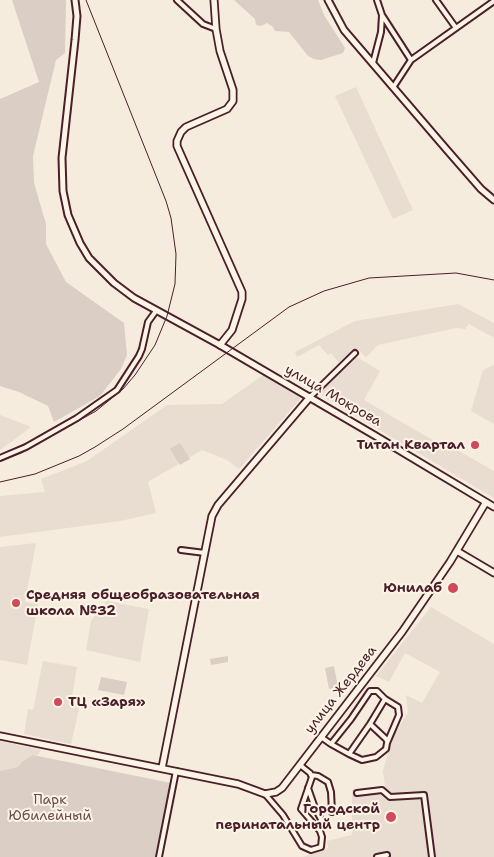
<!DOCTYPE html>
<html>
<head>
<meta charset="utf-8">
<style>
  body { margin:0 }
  canvas { display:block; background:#f5ecde }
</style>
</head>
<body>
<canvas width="494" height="857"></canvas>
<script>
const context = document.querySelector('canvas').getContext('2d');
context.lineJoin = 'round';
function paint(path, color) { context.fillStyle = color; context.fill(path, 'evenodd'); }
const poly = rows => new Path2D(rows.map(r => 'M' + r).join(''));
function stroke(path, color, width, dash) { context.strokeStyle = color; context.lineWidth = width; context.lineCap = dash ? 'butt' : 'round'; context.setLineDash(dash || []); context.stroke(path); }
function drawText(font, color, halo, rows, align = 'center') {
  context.font = font + ' "Shantell Sans",sans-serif'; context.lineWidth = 4; context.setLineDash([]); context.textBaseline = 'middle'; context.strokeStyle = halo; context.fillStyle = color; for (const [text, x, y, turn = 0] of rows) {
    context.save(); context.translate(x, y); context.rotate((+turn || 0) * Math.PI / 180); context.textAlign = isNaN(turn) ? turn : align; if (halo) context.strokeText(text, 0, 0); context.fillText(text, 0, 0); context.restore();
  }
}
paint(poly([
  [356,87,413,210,393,219,335,96],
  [458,304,494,323,494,338,469,324,465,329,456,328,378,345,366,357,356,348,340,364,331,353,328,355,319,345,297,357,295,352,355,321],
  [355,356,380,371,364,400,448,449,450,446,494,471,494,498,319,394],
  [494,365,494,424,471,411,483,370],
  [263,375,301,398,239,469,227,460,202,450,148,482,156,513,120,521,0,537,0,496,45,492,41,479,87,461,167,405,222,404],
  [0,415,31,427,0,450],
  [36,543,25,602,38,604,27,665,0,660,0,547],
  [107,601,149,609,140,662,86,650,91,621],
  [431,607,494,644,494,857,303,857,328,848,327,841,352,835,352,790,385,786,383,771,392,739,408,712,406,695,422,703,440,672,405,653,389,682,376,676],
  [43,661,77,667,71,703,80,705,71,744,24,734,28,709,33,710],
  [0,741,41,750,38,755,33,755,23,761,19,767,0,771]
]), '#e8ddd0');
paint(poly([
  [12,0,66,0,65,53,56,60,33,156,34,183,46,224,46,244,66,282,124,323,127,355,121,369,100,396,54,422,48,406,19,392,0,386,0,99,39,82],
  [234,0,318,0,324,15,345,48,343,53,321,60,314,59,308,56,289,32,275,31,273,27,267,23,261,26,256,25,255,19],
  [180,443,190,459,180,465,170,449],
  [228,656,228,662,211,665,210,659],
  [334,666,338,687,329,689,325,668],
  [101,677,127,682,124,695,98,690],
  [33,755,171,783,155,857,0,857,0,771,18,767,23,761]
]), '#dbcec4');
const minor = poly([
  [177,0,203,24,216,29],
  [377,0,382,15,411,60],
  [436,0,456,28],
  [373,63,381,32,382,15],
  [394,86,411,60,494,1],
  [310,397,355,353],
  [0,458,26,447,77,418,117,390,139,356,142,349,148,322,156,311],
  [181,550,205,553],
  [385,699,370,724,386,739,387,741],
  [321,737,331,744,349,754,362,760,376,757,386,749,387,743,399,715,398,707,385,699,377,691,370,691,351,719,331,744],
  [349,754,370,724],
  [311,775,318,776,328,782,331,792,332,812],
  [308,788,315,808,322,821],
  [357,793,382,790,390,797,424,795,432,857],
  [265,794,283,815,302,846,311,850,321,847,322,837,320,831,301,809,312,777,310,773,300,765],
  [159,857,176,771],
  [377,857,387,855]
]);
const tertiary = poly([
  [75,0,77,16,75,40,62,158,63,191,68,215,80,243,89,258,114,283,134,298,220,345],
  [328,0,344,30,447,150,481,189,494,200]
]);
const secondary = poly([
  [214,0,216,29,220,51,233,90,233,101,227,109,186,127,181,132,177,141,177,146,242,292,242,299,232,330,220,345,374,435,494,507],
  [457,551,494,573],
  [0,736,238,784,265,794,276,792,282,788,402,632,450,562,486,502],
  [162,768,212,516,218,505,310,397]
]);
stroke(minor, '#4a1f2b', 8);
stroke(tertiary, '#4a1f2b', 9);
stroke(secondary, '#4a1f2b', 9);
stroke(minor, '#fcf5e5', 4);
stroke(tertiary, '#fcf5e5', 5);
stroke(secondary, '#fcf5e5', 5.5);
stroke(poly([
  [0,461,21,453,96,411,123,389,135,375,155,345,167,316,175,284,176,254,171,218,166,201,86,0],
  [0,482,35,474,79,456,95,447,123,429,289,307,324,291,369,278,456,273,494,280]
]), '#4a1f2b', 1);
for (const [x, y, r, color] of [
  [475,445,5,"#d1495b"],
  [453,588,6,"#d1495b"],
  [16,603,5,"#d1495b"],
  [58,702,5,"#d1495b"],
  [391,817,6,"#d1495b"]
]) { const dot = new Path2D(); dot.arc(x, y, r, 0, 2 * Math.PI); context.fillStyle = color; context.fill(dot); stroke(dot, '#fcf5e5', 2); }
drawText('14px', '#4a1f2b', '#fcf5e5', [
  ["улица Мокрова",333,396,30],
  ["улица Жердева",341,690,-52]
]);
drawText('bold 14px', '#4a1f2b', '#fcf5e5', [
  ["Титан Квартал",465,445],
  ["Юнилаб",442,588],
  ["Средняя общеобразовательная",26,595,"left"],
  ["школа №32",26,611,"left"],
  ["ТЦ «Заря»",68,702,"left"],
  ["Городской",380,809],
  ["перинатальный центр",380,825]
], 'right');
drawText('14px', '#6e4b51', '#fcf5e5', [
  ["Парк",50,800],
  ["Юбилейный",50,816]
]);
</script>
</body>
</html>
